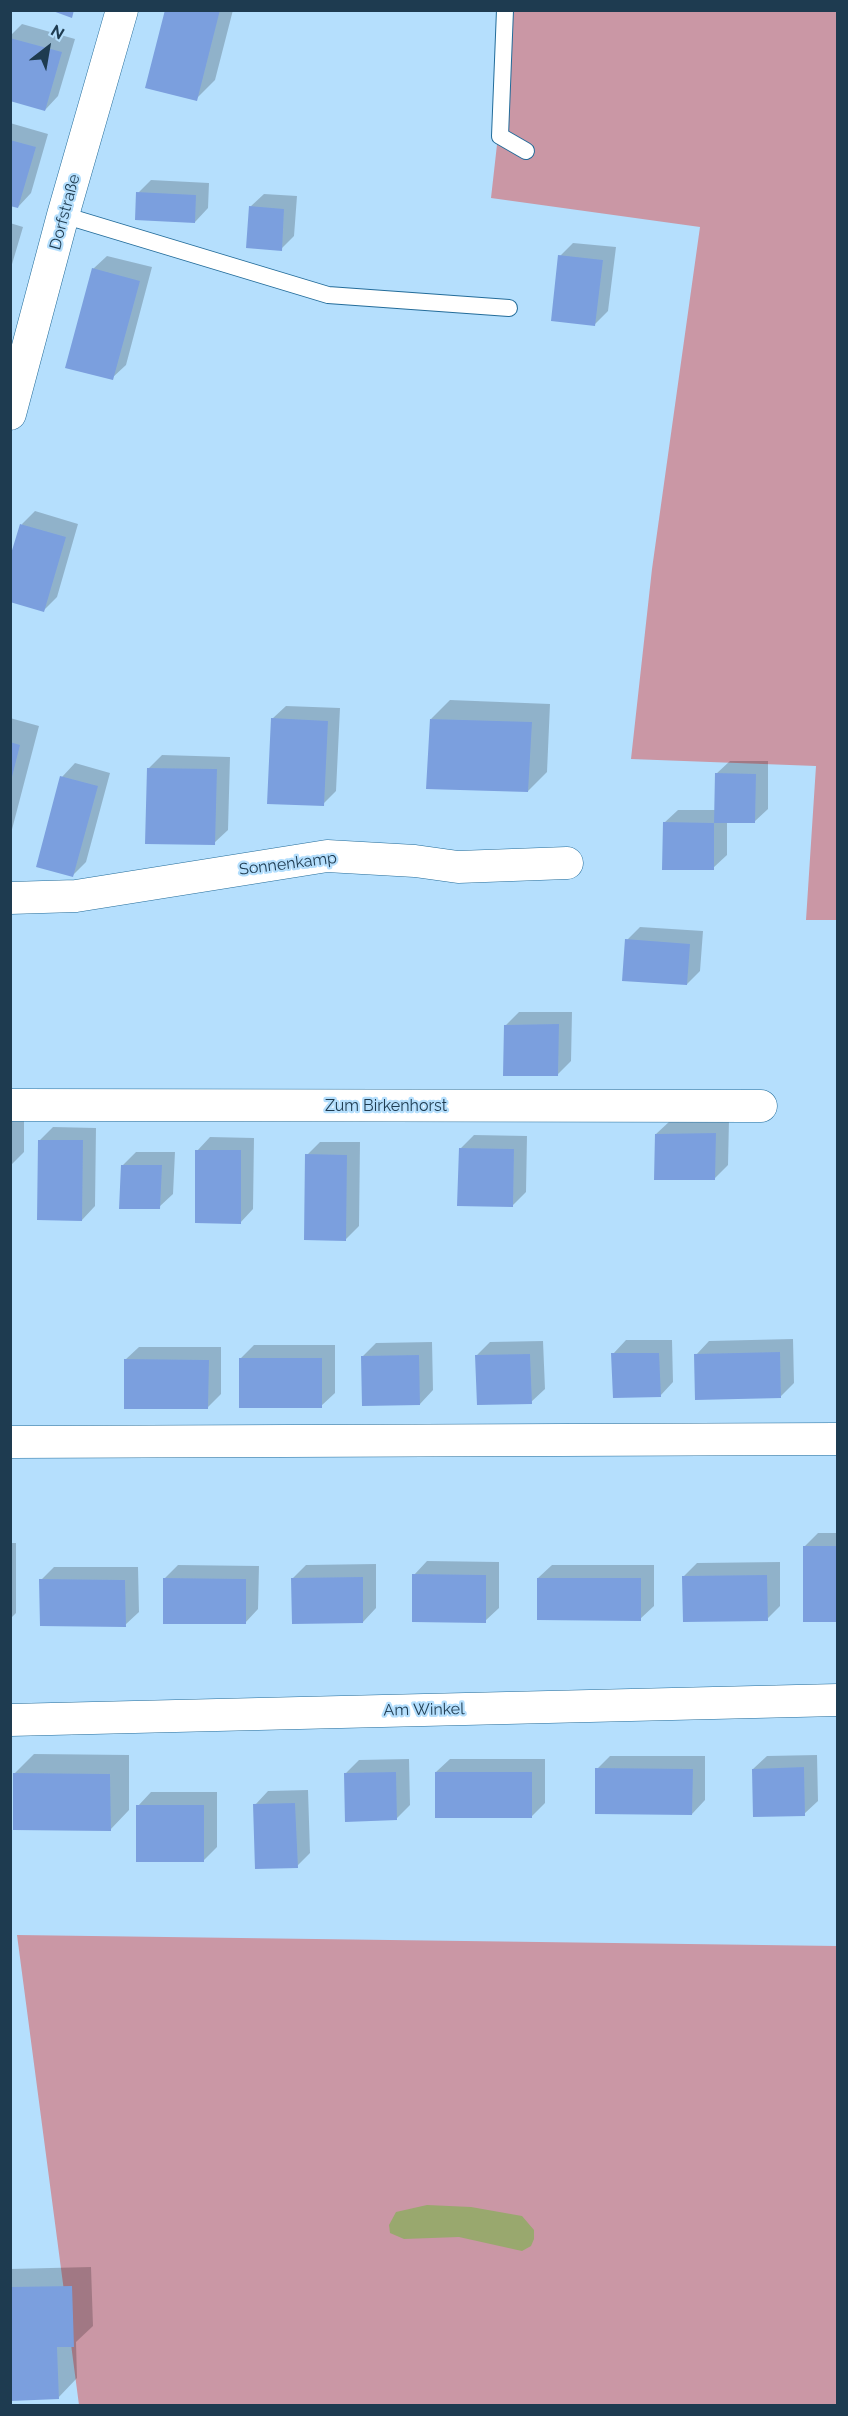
<!DOCTYPE html>
<html>
<head>
<meta charset="utf-8">
<style>
  body { margin:0 }
  #map { position:relative; width:848px; height:2416px; overflow:hidden; background:#b5dffd; font-family:Raleway,sans-serif }
  canvas { display:block }
  .frame { position:absolute; inset:0; border:12px solid #1e3b50; pointer-events:none }
  .north { position:absolute; left:18px; top:18px; width:60px; height:60px; -webkit-text-stroke:4px #b5dffd; paint-order:stroke; rotate:31deg; font-size:16px; font-weight:700; line-height:24px; text-align:center; color:#1e3b50 }
  .north::after { content:''; display:block; margin:auto; width:21px; height:27px; background:#1e3b50; clip-path:polygon(50% 0,100% 100%,50% 72%,0 100%) }
</style>
</head>
<body>
<div id="map">
<canvas width="848" height="2416"></canvas>
<div class="frame"></div>
<div class="north">N</div>
</div>
<script>
const context = document.querySelector('canvas').getContext('2d');
context.lineJoin = 'round';
function paint(path, color) { context.fillStyle = color; context.fill(path, 'evenodd'); }
const poly = rows => new Path2D(rows.map(r => 'M' + r).join(''));
function stroke(path, color, width, dash) { context.strokeStyle = color; context.lineWidth = width; context.lineCap = dash ? 'butt' : 'round'; context.setLineDash(dash || []); context.stroke(path); }
function drawText(font, color, halo, rows, align = 'center') {
  context.font = font + ' Raleway,sans-serif'; context.lineWidth = 4.5; context.setLineDash([]); context.textBaseline = 'middle'; context.strokeStyle = halo; context.fillStyle = color; for (const [text, x, y, turn = 0] of rows) {
    context.save(); context.translate(x, y); context.rotate((+turn || 0) * Math.PI / 180); context.textAlign = isNaN(turn) ? turn : align; if (halo) context.strokeText(text, 0, 0); context.fillText(text, 0, 0); context.restore();
  }
}
paint(poly([
  [512,11,837,11,837,920,806,920,816,766,631,759,652,569,700,227,491,198],
  [17,1935,837,1946,837,2405,79,2405]
]), '#ca97a5');
paint(poly([
  [427,2205,471,2207,522,2216,534,2230,534,2239,531,2246,522,2251,459,2237,404,2239,390,2233,389,2225,396,2212]
]), '#99a86e');
paint(poly([
  [167,10,233,10,215,80,196,99],
  [22,24,75,39,58,96,45,110,10,100,10,36],
  [10,123,48,134,31,193,18,207,10,204],
  [151,180,209,183,208,208,195,222,138,193],
  [264,194,297,196,294,236,281,249,250,207],
  [10,223,23,227,10,271],
  [573,243,616,247,608,311,595,324,560,256],
  [107,256,152,267,126,365,112,378,93,269],
  [35,511,78,524,57,597,44,610,22,524],
  [450,700,550,704,547,772,528,791,431,719],
  [286,706,340,708,336,791,323,804,272,719],
  [10,718,39,726,10,837],
  [162,755,230,757,228,830,214,843,148,769],
  [730,761,768,761,768,809,754,822,727,822,727,855,713,868,664,823,678,810,716,810,716,774],
  [75,763,110,773,86,862,73,875,62,777],
  [640,927,703,931,700,971,687,984,627,940],
  [519,1012,572,1012,571,1061,558,1074,506,1025],
  [10,1120,24,1120,24,1152,10,1166],
  [729,1120,728,1165,715,1178,656,1134,670,1121],
  [53,1127,96,1128,95,1206,82,1220,40,1140],
  [474,1135,527,1136,526,1192,512,1206,461,1148],
  [210,1137,254,1138,253,1209,240,1223,197,1151],
  [320,1142,360,1142,359,1226,346,1239,307,1155],
  [136,1152,175,1152,173,1194,159,1207,122,1166],
  [793,1339,794,1383,780,1397,696,1355,709,1341],
  [626,1340,672,1340,673,1382,660,1396,613,1354],
  [543,1341,545,1389,531,1402,477,1355,490,1342],
  [432,1342,433,1390,420,1404,362,1357,376,1343],
  [254,1345,335,1345,335,1393,321,1406,241,1358],
  [139,1347,221,1347,221,1394,208,1407,125,1360],
  [818,1533,838,1533,838,1620,804,1547],
  [10,1543,16,1543,16,1613,10,1619],
  [427,1561,499,1562,499,1608,485,1621,414,1575],
  [780,1562,780,1606,767,1619,684,1576,697,1563],
  [376,1564,376,1608,363,1622,293,1578,306,1565],
  [178,1565,259,1566,258,1609,245,1623,165,1578],
  [552,1565,654,1565,654,1606,640,1619,538,1578],
  [54,1567,138,1567,139,1612,125,1625,41,1580],
  [34,1754,129,1755,129,1810,110,1830,15,1773],
  [817,1755,818,1801,804,1814,753,1769,767,1756],
  [610,1756,705,1756,705,1800,692,1814,597,1769],
  [409,1759,410,1805,396,1819,345,1774,359,1760],
  [450,1759,545,1759,545,1803,531,1817,436,1772],
  [308,1790,310,1853,297,1866,255,1805,268,1791],
  [151,1792,217,1792,217,1847,204,1860,138,1806],
  [91,2267,93,2326,76,2342,77,2378,58,2398,10,2399,10,2269]
]), '#0003');
paint(poly([
  [50,10,74,10,72,18],
  [165,10,220,10,197,101,145,88],
  [10,38,62,52,45,111,10,101],
  [10,140,36,147,18,208,10,206],
  [136,192,196,195,195,223,135,220],
  [249,206,284,209,282,251,246,248],
  [558,255,603,260,595,326,551,321],
  [92,268,140,281,113,380,65,368],
  [20,524,66,537,44,612,10,602,10,557],
  [271,718,328,721,324,806,267,804],
  [430,719,532,722,528,792,426,789],
  [10,742,20,745,11,781,10,781],
  [147,768,217,769,215,845,145,844],
  [715,773,756,774,755,823,714,823,714,870,662,870,663,822,714,823],
  [60,776,98,786,73,877,36,867],
  [625,939,690,944,687,985,622,981],
  [559,1024,558,1076,503,1076,504,1025],
  [716,1133,715,1180,654,1180,655,1134],
  [38,1140,83,1140,82,1221,37,1220],
  [459,1148,514,1149,513,1207,457,1206],
  [195,1150,241,1150,241,1224,195,1223],
  [305,1154,347,1155,346,1241,304,1240],
  [121,1165,162,1165,160,1209,119,1209],
  [780,1352,781,1398,695,1400,694,1354],
  [611,1353,659,1353,661,1397,613,1398],
  [530,1354,532,1404,477,1405,475,1355],
  [419,1355,420,1405,362,1406,361,1356],
  [239,1358,322,1358,322,1408,239,1408],
  [124,1359,209,1360,208,1409,124,1409],
  [803,1546,838,1546,838,1622,803,1622],
  [412,1574,486,1575,486,1623,412,1622],
  [767,1575,768,1621,683,1622,682,1576],
  [363,1577,363,1623,292,1624,291,1578],
  [163,1578,246,1579,246,1624,163,1624],
  [537,1578,641,1578,641,1621,537,1620],
  [39,1579,125,1580,126,1627,40,1626],
  [804,1767,805,1816,753,1817,752,1769],
  [595,1768,693,1769,692,1815,595,1814],
  [396,1772,397,1820,345,1822,344,1773],
  [435,1772,532,1772,532,1818,435,1818],
  [13,1773,110,1774,111,1831,13,1830],
  [295,1803,298,1868,255,1869,253,1804],
  [136,1805,204,1805,204,1862,136,1862],
  [72,2286,74,2347,57,2347,59,2399,10,2401,10,2287]
]), '#7b9fde');
const service = poly([
  [505,10,500,136,526,151],
  [63,215,328,295,509,308]
]);
const minor = poly([
  [10,414,63,215,122,10],
  [10,898,76,896,327,856,415,861,458,867,567,863],
  [10,1105,761,1106],
  [10,1442,838,1439],
  [10,1720,838,1700]
]);
stroke(service, '#236c9a', 18);
stroke(minor, '#236c9a', 33);
stroke(service, '#fff', 16);
stroke(minor, '#fff', 32);
drawText('16px', '#1e3b50', '#b5dffd', [
  ["Dorfstraße",65,212,-75],
  ["Sonnenkamp",288,864,-7],
  ["Zum Birkenhorst",386,1106],
  ["Am Winkel",424,1710,-1]
]);
</script>
</body>
</html>
